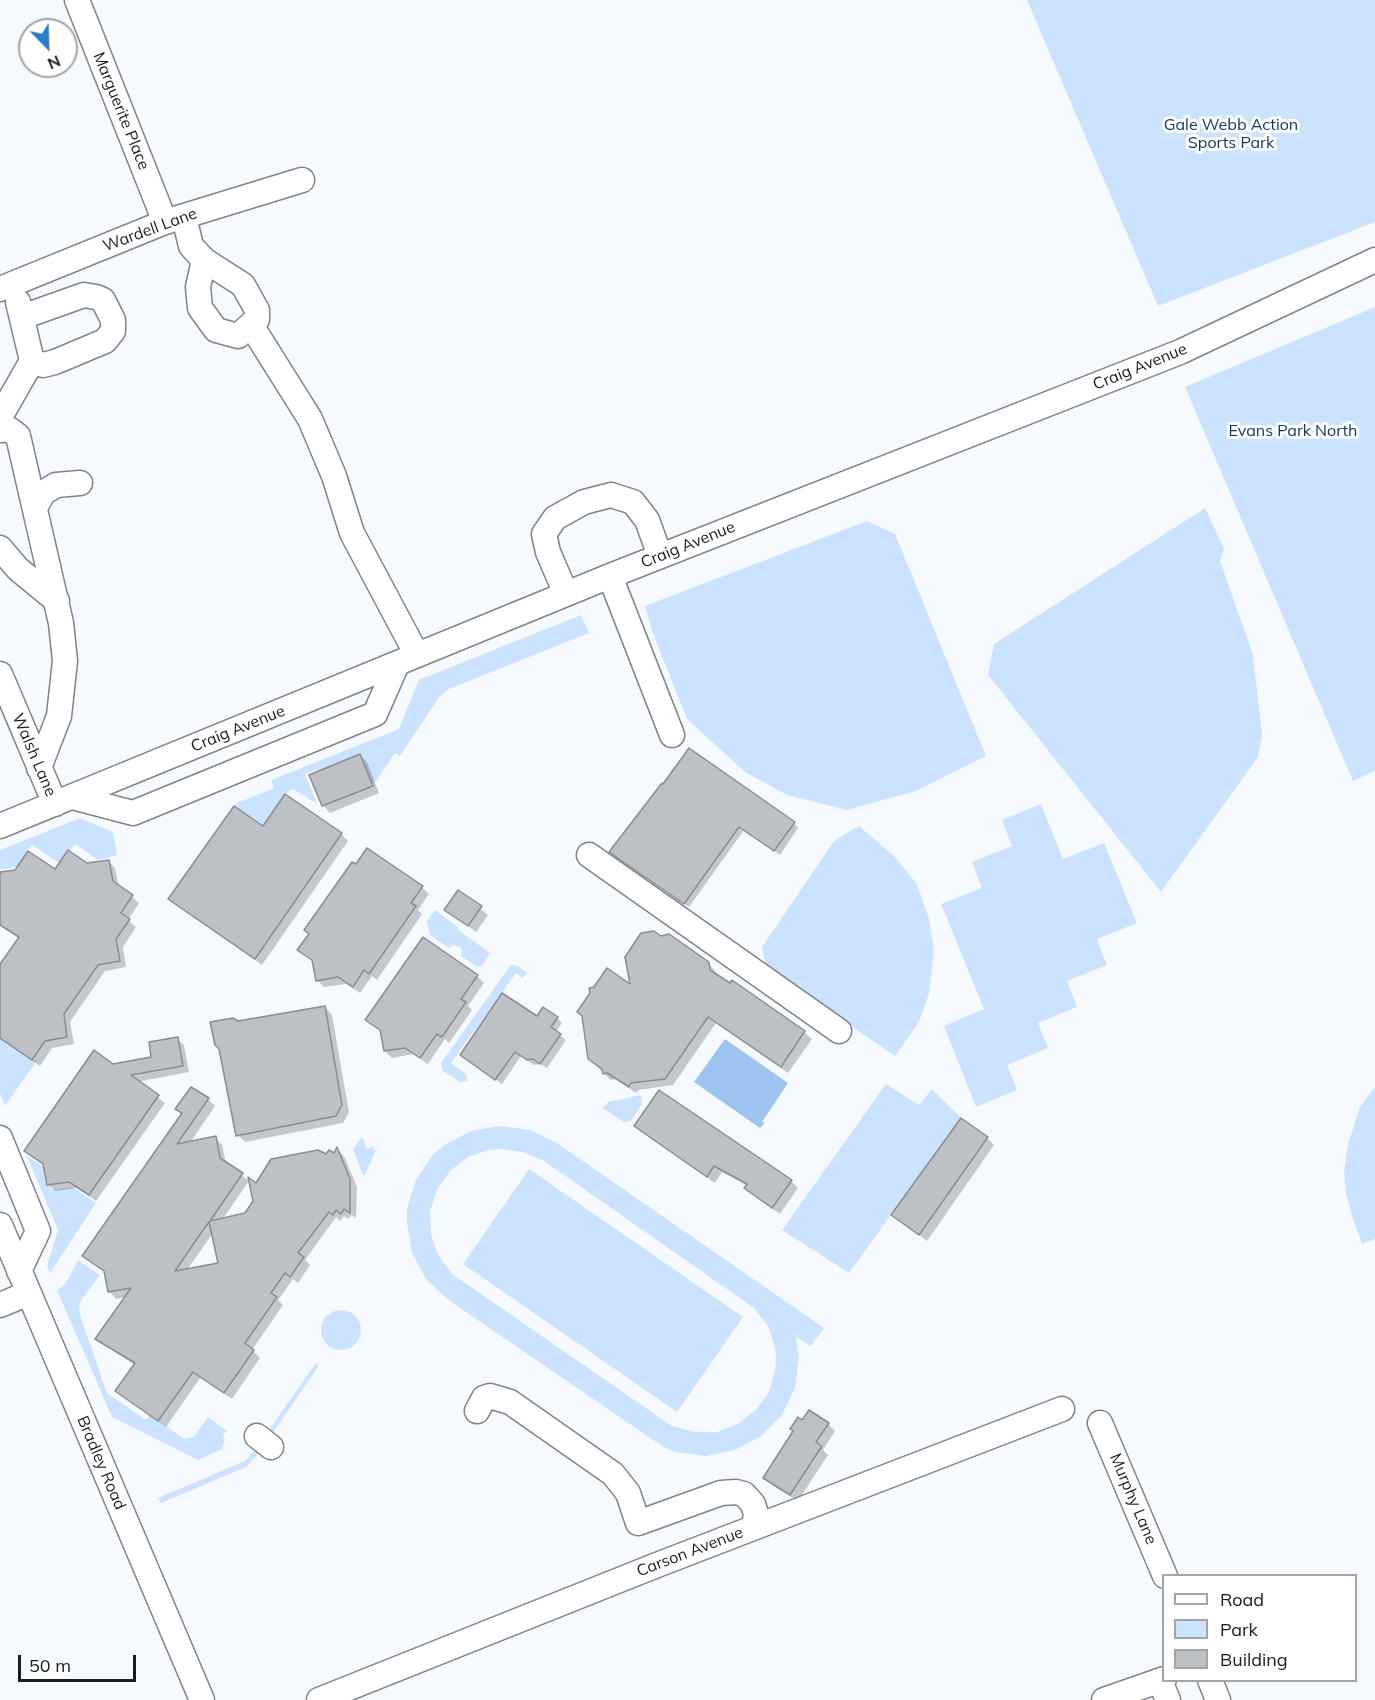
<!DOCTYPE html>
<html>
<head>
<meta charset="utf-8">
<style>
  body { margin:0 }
  #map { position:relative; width:1375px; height:1700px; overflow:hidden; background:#f6faff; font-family:Mulish,sans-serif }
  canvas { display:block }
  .legend { position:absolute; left:1162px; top:1574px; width:195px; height:108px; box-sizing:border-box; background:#fff; border:2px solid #a3a4a4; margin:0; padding:8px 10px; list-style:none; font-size:18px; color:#191b1c }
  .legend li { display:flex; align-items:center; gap:12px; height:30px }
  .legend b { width:30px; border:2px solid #a3a4a4 }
  .north { position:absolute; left:18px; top:18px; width:60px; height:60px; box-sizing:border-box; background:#fff; border:2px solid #a3a4a4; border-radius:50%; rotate:157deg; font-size:16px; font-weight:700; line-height:24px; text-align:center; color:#191b1c }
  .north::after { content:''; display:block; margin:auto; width:21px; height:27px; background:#2d7bcb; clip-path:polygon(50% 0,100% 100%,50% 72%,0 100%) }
  .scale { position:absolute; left:18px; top:1655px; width:118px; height:27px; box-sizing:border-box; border:3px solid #191b1c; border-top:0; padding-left:8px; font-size:18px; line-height:21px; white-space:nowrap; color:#191b1c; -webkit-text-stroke:4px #fff; paint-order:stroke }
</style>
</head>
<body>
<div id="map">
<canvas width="1375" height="1700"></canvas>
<ul class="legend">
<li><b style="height:8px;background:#fff"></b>Road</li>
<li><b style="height:16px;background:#cce3ff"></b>Park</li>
<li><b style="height:16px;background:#bdc1c6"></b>Building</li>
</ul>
<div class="north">N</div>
<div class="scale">50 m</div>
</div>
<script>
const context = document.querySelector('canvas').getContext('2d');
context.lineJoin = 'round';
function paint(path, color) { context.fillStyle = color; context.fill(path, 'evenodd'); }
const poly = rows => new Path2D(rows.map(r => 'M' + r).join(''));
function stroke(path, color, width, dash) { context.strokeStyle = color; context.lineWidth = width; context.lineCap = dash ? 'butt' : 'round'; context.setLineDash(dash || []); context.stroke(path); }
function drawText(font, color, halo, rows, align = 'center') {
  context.font = font + ' Mulish,sans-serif'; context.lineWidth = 6; context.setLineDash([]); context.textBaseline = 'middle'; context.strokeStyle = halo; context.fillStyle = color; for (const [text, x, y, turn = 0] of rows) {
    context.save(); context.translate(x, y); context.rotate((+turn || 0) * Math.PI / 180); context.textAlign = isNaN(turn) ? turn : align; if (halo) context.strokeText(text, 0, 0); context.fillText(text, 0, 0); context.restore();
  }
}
paint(poly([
  [1027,0,1375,0,1375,222,1158,306],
  [1375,307,1375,771,1353,781,1185,387],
  [1205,508,1224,549,1220,561,1253,655,1262,734,1258,757,1161,892,988,675,994,644],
  [867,521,895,534,986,756,916,791,847,810,787,795,745,772,687,719,652,631,645,606],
  [581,615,589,633,449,689,439,697,400,756,395,753,376,781,372,783,360,754,317,771,316,770,305,774,317,804,293,789,285,794,263,825,234,806,237,803,274,788,271,780,399,729,419,680],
  [1041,804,1063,859,1104,843,1137,923,1097,939,1107,965,1067,981,1077,1007,1038,1023,1048,1048,1007,1065,1017,1090,976,1107,944,1026,984,1009,941,904,982,888,972,862,1012,846,1002,820],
  [80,818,113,832,117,855,98,860,75,844,61,864,32,845,16,867,0,870,0,850],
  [859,826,894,856,917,884,929,919,934,951,929,994,919,1022,895,1056,766,968,762,947,834,841],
  [435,910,459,928,458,930,490,953,482,966,477,967,461,956,462,950,460,947,453,945,449,948,430,935,427,921],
  [513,965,518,966,527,973,523,978,516,973,451,1063,466,1074,467,1081,460,1082,442,1070,441,1063,510,966],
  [0,1037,36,1062,5,1106,0,1093],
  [886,1084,919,1105,932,1089,961,1118,849,1273,782,1230],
  [1375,1087,1375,1239,1362,1244,1352,1216,1346,1193,1344,1171,1348,1144,1360,1107],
  [641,1095,642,1104,631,1121,624,1122,603,1108,608,1102],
  [500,1126,530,1130,557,1143,824,1328,811,1346,796,1337,799,1358,795,1388,782,1415,761,1436,735,1450,706,1456,676,1452,662,1446,447,1299,426,1279,412,1253,407,1223,407,1208,416,1180,433,1155,444,1145,471,1131],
  [501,1149,523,1152,544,1161,754,1308,768,1326,775,1347,776,1359,775,1370,769,1392,756,1410,738,1424,717,1432,694,1432,672,1426,452,1274,438,1255,431,1234,430,1211,437,1190,450,1171,468,1157,489,1150],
  [361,1138,364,1140,366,1149,374,1147,373,1150,376,1150,365,1175,363,1175,353,1149],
  [27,1156,47,1169,51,1190,72,1187,96,1203,50,1273,47,1266,58,1230],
  [529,1169,743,1317,677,1412,463,1264],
  [78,1260,100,1275,80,1302,79,1312,107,1393,146,1420,150,1415,184,1439,194,1437,208,1417,227,1431,223,1434,225,1440,222,1449,198,1460,112,1417,57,1290,65,1285],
  '321 1330a20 20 0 1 1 40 0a20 20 0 1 1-40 0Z',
  [316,1363,318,1363,318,1367,272,1434,269,1430],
  [255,1450,260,1452,246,1467,161,1503,158,1498,245,1461]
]), '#cce3ff');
paint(poly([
  [725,1039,788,1083,762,1122,765,1123,760,1128,694,1082]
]), '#9dc3ee');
paint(poly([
  [360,755,367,762,379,793,330,813,323,805],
  [662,785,794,823,798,828,780,855,744,830,689,907,615,856],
  [341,834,348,841,262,965,177,906,170,899],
  [108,861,115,868,119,887,139,903,128,920,136,927,123,947,126,967,105,971,70,1022,74,1044,52,1048,40,1066,0,1038,0,966,20,939,0,925,0,874,56,871],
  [422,887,429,894,418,910,422,914,377,980,372,976,360,993,346,984,324,987,317,980,314,962,299,949],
  [458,892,488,915,476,932,446,910],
  [708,963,715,971,716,976,804,1032,812,1039,788,1073,716,1023,673,1085,638,1090,636,1093,616,1079,611,1080,589,1059,633,987],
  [477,976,484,983,468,1006,472,1010,449,1043,445,1039,428,1064,414,1054,392,1058,385,1051,382,1032,367,1020],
  [325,1007,332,1015,349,1112,343,1123,245,1142,238,1135,221,1050,238,1023],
  [537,1018,557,1018,562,1023,556,1032,566,1040,547,1068,540,1064,534,1065,521,1056,502,1084,462,1055],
  [177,1039,184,1045,189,1072,137,1082,165,1103,96,1201,77,1188,55,1191,49,1185,45,1166,26,1151,113,1066,153,1058],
  [191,1089,208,1099,215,1106,190,1143,215,1138,222,1145,226,1164,249,1181,222,1220,246,1215,255,1201,257,1185,327,1156,334,1155,338,1150,344,1156,357,1187,356,1218,352,1215,348,1219,344,1216,340,1221,336,1217,305,1260,310,1265,298,1283,293,1279,278,1300,283,1305,252,1350,260,1358,232,1399,200,1378,166,1427,117,1391,135,1365,104,1345,97,1338,127,1297,116,1299,109,1291,106,1273,84,1256,183,1114,177,1109],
  [213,1233,220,1264,187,1270],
  [636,1126,791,1181,798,1188,780,1214,753,1195,746,1188,748,1186,722,1172,715,1183,643,1133],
  [987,1138,994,1145,927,1241,893,1215],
  [803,1422,828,1424,835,1431,823,1450,828,1455,798,1501,772,1485,765,1478]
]), '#0003');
const building = poly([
  [689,748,795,822,774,851,739,827,684,904,609,852,662,783,663,784,689,748],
  [360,754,373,786,322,806,309,775,360,754],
  [285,794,342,833,255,959,168,899,234,806,263,826,285,794],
  [367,848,423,886,411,903,416,906,369,974,364,970,353,987,338,977,316,981,312,960,297,950,309,934,304,930,352,862,356,864,367,848],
  [68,850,87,863,109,860,113,881,133,895,121,913,130,919,116,939,120,961,98,965,64,1014,67,1037,45,1041,32,1060,0,1038,0,964,19,937,0,925,0,872,15,870,28,851,55,869,68,850],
  [458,890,482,906,468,926,444,910,458,890],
  [654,931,661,936,669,934,709,962,710,970,730,983,732,980,805,1031,781,1067,708,1017,665,1079,631,1083,629,1087,607,1073,603,1074,602,1069,588,1059,582,1016,577,1012,590,993,589,988,594,987,607,968,630,984,625,957,641,933,654,931],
  [423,937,478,975,461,999,466,1002,442,1037,437,1034,420,1058,405,1048,384,1051,380,1030,365,1020,423,937],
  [502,993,537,1016,543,1007,558,1017,551,1027,561,1034,540,1064,533,1059,527,1060,515,1052,495,1080,460,1055,502,993],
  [325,1006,342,1105,336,1116,236,1136,219,1049,215,1045,210,1022,233,1018,238,1021,325,1006],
  [178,1037,183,1066,131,1075,159,1095,89,1195,69,1182,47,1185,43,1164,24,1151,94,1050,113,1064,151,1057,149,1042,178,1037],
  [191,1087,209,1098,177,1144,216,1136,220,1158,243,1173,210,1221,245,1213,253,1201,248,1177,256,1183,271,1159,318,1150,326,1154,329,1150,334,1153,337,1147,350,1179,350,1213,344,1209,341,1214,336,1210,333,1215,329,1212,298,1253,304,1257,290,1277,285,1273,271,1293,277,1297,245,1343,254,1350,224,1393,193,1372,158,1421,115,1391,135,1363,95,1339,131,1288,108,1292,104,1271,82,1256,182,1113,175,1109,191,1087],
  [209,1222,218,1263,175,1271,201,1233,209,1222],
  [659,1090,792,1180,772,1208,744,1188,747,1184,714,1166,707,1177,634,1126,659,1090],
  [961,1118,988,1137,919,1235,891,1215,961,1118],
  [809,1410,829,1423,816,1442,822,1446,790,1495,763,1478,793,1431,790,1429,798,1417,802,1420,809,1410]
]);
paint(building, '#bdc1c6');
stroke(building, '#898d91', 1.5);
const minor = poly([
  [77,0,165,222],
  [184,217,191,246,204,260,243,285,257,310,257,319,238,336,216,330,200,308,198,287,204,260],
  [0,289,165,222,302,180],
  [18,302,32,361],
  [251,325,310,419,334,476,352,533,417,655],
  [0,417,32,361,43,365,55,362,105,341,113,331,113,320,103,300,96,297,84,295,22,317],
  [0,430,9,429,18,436,61,623,65,661,59,716,39,768],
  [35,508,43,493,56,485,80,483],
  [0,548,18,569,57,601],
  [610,576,672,735],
  [566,594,548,552,544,534,555,518,584,502,611,495,633,502,647,520,660,556],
  [0,674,55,804],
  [72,797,133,813,375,714,397,664],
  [0,826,610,576,1180,352,1375,260],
  [589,855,839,1031],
  [0,1138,38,1231,19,1271],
  [0,1225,202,1700],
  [0,1305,29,1293],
  [477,1411,484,1398,490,1396,510,1402,613,1474,628,1493,638,1523,721,1493,736,1492,744,1494,753,1504,756,1514,754,1527],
  [1100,1423,1165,1576],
  [257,1436,271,1447],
  [1210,1680,1218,1700],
  [1160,1681,1168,1700],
  [319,1700,657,1565,1062,1409],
  [1104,1700,1164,1679]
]);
stroke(minor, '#7f8387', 27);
stroke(minor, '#fff', 24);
drawText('16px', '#191b1c', '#fff', [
  ["Marguerite Place",121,111,68],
  ["Wardell Lane",150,230,-20],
  ["Craig Avenue",1140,367,-22],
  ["Craig Avenue",688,545,-22],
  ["Craig Avenue",238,729,-22],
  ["Walsh Lane",34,755,67],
  ["Bradley Road",101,1463,67],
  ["Murphy Lane",1133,1499,67],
  ["Carson Avenue",690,1552,-21]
]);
drawText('16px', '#0e355e', '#fff', [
  ["Gale Webb Action",1231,125],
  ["Sports Park",1231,143],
  ["Evans Park North",1293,431]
]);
</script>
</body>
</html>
